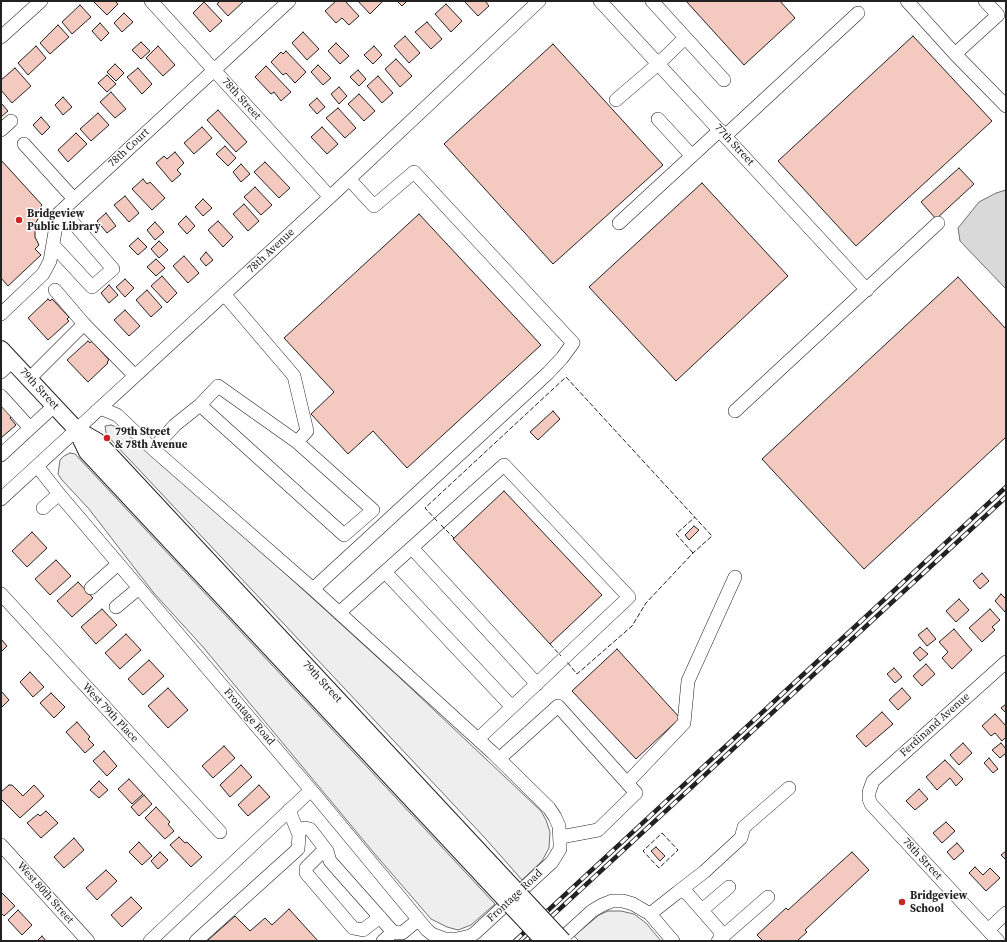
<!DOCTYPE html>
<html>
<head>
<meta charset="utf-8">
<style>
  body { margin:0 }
  #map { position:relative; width:1007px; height:942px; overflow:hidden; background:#fff; font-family:"Source Serif 4",serif }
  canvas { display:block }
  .frame { position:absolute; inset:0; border:2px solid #222; pointer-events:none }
</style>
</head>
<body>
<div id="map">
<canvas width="1007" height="942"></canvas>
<div class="frame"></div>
</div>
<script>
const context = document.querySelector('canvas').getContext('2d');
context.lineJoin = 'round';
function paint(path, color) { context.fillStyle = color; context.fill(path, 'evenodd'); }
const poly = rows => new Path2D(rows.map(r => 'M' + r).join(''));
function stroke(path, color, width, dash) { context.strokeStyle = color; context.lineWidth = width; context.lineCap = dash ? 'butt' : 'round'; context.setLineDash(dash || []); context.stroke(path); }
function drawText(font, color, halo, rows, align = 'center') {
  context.font = font + ' "Source Serif 4",serif'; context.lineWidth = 3; context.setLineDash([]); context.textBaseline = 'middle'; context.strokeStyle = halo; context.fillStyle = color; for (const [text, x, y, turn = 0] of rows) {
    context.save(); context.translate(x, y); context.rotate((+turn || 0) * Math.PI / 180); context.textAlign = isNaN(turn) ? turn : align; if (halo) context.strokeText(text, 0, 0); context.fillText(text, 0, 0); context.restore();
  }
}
const green = poly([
  [111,425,125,430,186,483,399,677,541,811,546,820,550,832,549,848,542,861,522,880,485,838,113,442,106,433,105,426,111,425],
  [70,453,75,454,495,904,471,925,458,930,447,927,431,919,374,853,203,647,153,592,89,509,62,480,58,474,60,460,64,456,70,453],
  [608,911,621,911,634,914,646,923,661,941,579,941,574,936,599,915,608,911]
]);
paint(green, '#eee');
stroke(green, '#6f6f6f', 1);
const water = poly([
  [1006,190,1006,289,960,241,958,228,979,202,996,193,1006,190]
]);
paint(water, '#d9d9d9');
stroke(water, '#6f6f6f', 1);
const building = poly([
  [93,1,115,1,118,4,107,15,93,1],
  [220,1,244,1,228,16,217,4,220,1],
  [336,1,345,1,359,16,349,25,342,18,336,23,325,11,336,1],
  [358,1,381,1,382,2,370,14,358,1],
  [397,1,407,1,402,6,397,1],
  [464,1,485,1,489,6,478,16,464,1],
  [686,1,780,1,795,18,744,65,686,1],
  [204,2,222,21,210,32,193,13,204,2],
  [446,4,462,21,451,32,435,14,446,4],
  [80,5,91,17,72,34,62,22,80,5],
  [124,13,133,22,122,32,114,23,124,13],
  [427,22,442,39,431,49,415,32,427,22],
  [100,23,109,33,101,41,92,31,100,23],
  [58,25,69,37,50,54,40,43,58,25],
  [303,32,319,49,307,60,292,43,303,32],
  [405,36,420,53,409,63,394,46,405,36],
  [913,36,992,121,856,246,778,161,913,36],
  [141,42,150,51,141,59,132,50,141,42],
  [336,43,349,56,340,64,328,51,336,43],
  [553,44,663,165,553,264,444,144,553,44],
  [36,46,46,58,28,75,18,63,36,46],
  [158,46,175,65,163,76,146,58,158,46],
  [374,46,382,55,373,64,364,55,374,46],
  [286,51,306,72,295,83,286,73,283,75,271,62,281,52,283,54,286,51],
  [396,59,412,76,400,87,385,69,396,59],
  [115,64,124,73,116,81,107,72,115,64],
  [318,65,331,78,323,85,311,72,318,65],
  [266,66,291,92,281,101,274,92,271,94,255,77,266,66],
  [15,68,31,86,12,103,1,90,1,80,15,68],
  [138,68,152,84,142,94,127,77,138,68],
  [358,70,366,79,359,86,350,77,358,70],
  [107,75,116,84,107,92,98,83,107,75],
  [378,76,393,93,382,103,367,86,378,76],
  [339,87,347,96,339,104,331,94,339,87],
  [111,92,126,109,115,118,100,102,111,92],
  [359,94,375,111,364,121,348,104,359,94],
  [63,97,72,107,63,115,55,105,63,97],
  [317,98,325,107,317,114,309,105,317,98],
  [1,103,8,111,1,117,1,103],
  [338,108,356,128,345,138,326,118,338,108],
  [218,110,247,142,236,152,207,120,218,110],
  [98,113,109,125,91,141,80,129,98,113],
  [41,117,50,127,42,135,33,125,41,117],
  [202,127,212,138,194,154,184,143,202,127],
  [322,127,338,144,327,154,311,137,322,127],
  [76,133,87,144,68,162,58,150,76,133],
  [225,146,236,158,228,166,216,154,225,146],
  [175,152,184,163,177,170,181,174,172,182,156,163,164,156,167,159,175,152],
  [1,160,42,205,40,208,42,212,35,224,35,237,39,245,35,249,41,255,8,286,1,278,1,160],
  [265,162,290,188,279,198,254,172,265,162],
  [241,164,250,174,241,182,233,172,241,164],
  [959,168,974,184,936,219,921,202,959,168],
  [143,179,147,184,150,182,165,198,152,210,132,189,143,179],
  [702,183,788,276,676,381,589,287,702,183],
  [255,187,272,205,261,215,244,197,255,187],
  [125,196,139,213,129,222,114,205,125,196],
  [203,199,212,208,203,216,195,207,203,199],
  [244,204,259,221,248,231,233,214,244,204],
  [106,213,116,226,107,233,97,221,106,213],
  [419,214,541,345,407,468,373,431,348,454,311,414,334,392,284,338,419,214],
  [186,216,195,226,187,234,178,224,186,216],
  [218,221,233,237,223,247,208,230,218,221],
  [155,222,164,232,155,240,147,230,155,222],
  [138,238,147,247,138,255,129,246,138,238],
  [159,241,168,250,159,258,151,249,159,241],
  [206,252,213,260,206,266,200,259,206,252],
  [184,256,199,273,188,283,173,266,184,256],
  [156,259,165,268,156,276,147,267,156,259],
  [162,276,177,293,167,303,151,286,162,276],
  [958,277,1006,329,1006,437,864,569,762,459,958,277],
  [125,279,134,288,125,297,116,287,125,279],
  [109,285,118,295,109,303,101,293,109,285],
  [147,290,162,307,151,317,136,300,147,290],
  [48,299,50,301,52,299,69,317,67,319,69,321,48,340,28,318,48,299],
  [125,310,140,326,129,336,114,320,125,310],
  [88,341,90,343,92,341,109,360,107,362,108,363,88,382,67,360,88,341],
  [1,405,13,415,10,418,16,425,1,438,1,405],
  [553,411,560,419,538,440,530,432,553,411],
  [504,491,602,595,550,644,453,539,504,491],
  [694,526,699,530,689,540,685,535,694,526],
  [32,532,47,548,27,567,12,551,32,532],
  [56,560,71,576,50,595,35,579,56,560],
  [982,573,989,581,980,589,973,581,982,573],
  [78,582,93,598,72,617,57,601,78,582],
  [1001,594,1006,599,1006,613,995,601,1001,594],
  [959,599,969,610,956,622,946,611,959,599],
  [102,609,117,625,96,644,81,627,102,609],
  [990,609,1000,620,992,627,995,630,982,642,969,628,990,609],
  [927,628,936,639,927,646,918,635,927,628],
  [954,629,972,650,952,669,942,658,948,652,939,642,954,629],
  [126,634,141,650,120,669,105,653,126,634],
  [1,639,7,646,1,652,1,639],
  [920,647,928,654,920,661,913,653,920,647],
  [617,649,680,718,636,759,572,691,617,649],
  [149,660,164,676,143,695,128,679,149,660],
  [926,664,935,674,922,686,913,676,926,664],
  [894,668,902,677,895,683,887,674,894,668],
  [30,672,44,687,33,697,20,682,30,672],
  [168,688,188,710,168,728,148,706,168,688],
  [902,688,911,698,898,710,889,700,902,688],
  [1,691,9,700,1,708,1,691],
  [51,693,65,707,54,718,40,703,51,693],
  [1006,704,1006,713,1001,708,1006,704],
  [882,712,893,724,866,747,856,736,882,712],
  [995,714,1006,726,1006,737,1002,741,995,733,991,736,982,726,995,714],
  [77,722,90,737,88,739,94,745,85,753,66,732,77,722],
  [963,743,972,753,959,765,950,755,963,743],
  [1001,743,1006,749,1006,753,1000,758,992,750,1001,743],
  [224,746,235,758,213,778,202,766,224,746],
  [104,751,117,766,107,776,93,761,104,751],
  [989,758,998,769,993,773,984,763,989,758],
  [945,760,963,779,956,786,950,778,937,790,926,777,945,760],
  [241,765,252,777,230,797,220,785,241,765],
  [129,779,143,794,132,804,118,789,129,779],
  [99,781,108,790,99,798,90,790,99,781],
  [9,785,12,785,23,796,34,785,44,796,20,818,1,799,1,792,9,785],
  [259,785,270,797,248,816,238,805,259,785],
  [919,789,928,799,915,810,906,801,919,789],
  [144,795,152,804,139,816,131,807,144,795],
  [156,807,170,822,168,824,174,831,165,839,145,818,156,807],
  [46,811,58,823,41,838,27,823,38,814,40,816,46,811],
  [946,822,955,831,942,843,933,833,946,822],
  [179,837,185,843,187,842,202,857,191,867,170,845,179,837],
  [74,838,84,850,64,868,54,857,74,838],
  [139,842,152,856,142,865,129,852,139,842],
  [957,843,964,851,954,860,947,852,957,843],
  [656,847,665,856,660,861,651,851,656,847],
  [1006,851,1006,860,1001,855,1006,851],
  [160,852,168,860,158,869,151,861,160,852],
  [852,852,869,870,805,930,807,932,797,941,763,941,757,935,786,908,788,910,852,852],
  [975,867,983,875,990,868,1000,878,986,891,969,873,975,867],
  [106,870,117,881,97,900,86,888,106,870],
  [1,892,15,906,4,916,1,913,1,892],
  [131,897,142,908,122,927,111,915,131,897],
  [289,909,318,941,207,941,235,916,250,931,265,918,272,925,289,909],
  [18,910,32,925,22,935,8,920,18,910],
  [42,936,46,941,37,941,42,936]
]);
paint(building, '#f3c9c0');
stroke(building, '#222', 1);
const minor = poly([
  [151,1,330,197],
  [600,1,867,290],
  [652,1,724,80],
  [907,1,955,54,998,15,985,1],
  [1,37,41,1],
  [955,54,1006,106],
  [616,100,658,64,685,38],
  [658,119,692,156],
  [1,130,11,121],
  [725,136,858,13],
  [24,144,74,199],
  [619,223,720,130],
  [53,245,92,287,113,269,62,210],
  [55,290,84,324],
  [1,314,43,274,50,261,58,214,289,1],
  [1,372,12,361],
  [29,379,84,324,135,376],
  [1,396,30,428],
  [200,405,218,386,297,442],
  [735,411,938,223],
  [153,449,175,425,200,405,344,535,373,510,297,442,307,431,294,376,224,294],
  [1,455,54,406],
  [37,466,59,494,311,790,427,930,432,934,445,939,457,939,470,936,475,933,552,862,560,849,560,843,559,826,555,817,549,808,493,753,313,589,153,449,117,415,100,408],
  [1,499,330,197,539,1],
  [43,508,59,494],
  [412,548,537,684],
  [385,572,512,707],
  [91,588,118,564],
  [313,589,548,373,562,358,573,343,414,172,374,206,349,179],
  [1,594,220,832],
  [116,607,139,588],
  [339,613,504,465,629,597,478,739],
  [499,759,558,706,636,793,598,830,561,837],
  [627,783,684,723,688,681,735,577],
  [297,830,305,828,310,829,327,851,330,861,393,932],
  [1,845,88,941],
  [325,849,306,868,306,873,353,928,363,930,380,917],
  [678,892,704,872,741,838,744,827,789,788],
  [702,910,729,887],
  [650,914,678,892,686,892,720,931,720,939,718,941],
  [988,930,1006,913],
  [720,939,768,897],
  [150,941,311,790],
  [196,941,298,849,299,835,289,810],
  [383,941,393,932,402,933,418,920],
  [559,941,592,911,602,905,612,901,623,901,633,904,650,914,673,941],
  [998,941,871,804,869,799,869,792,873,781,1006,662]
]);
const major = poly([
  [1,349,76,429,87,452,484,877],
  [76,429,97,441,494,867]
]);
stroke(minor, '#222', 14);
stroke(major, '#222', 18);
stroke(minor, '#fff', 13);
stroke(major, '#fff', 16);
const rail = poly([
  [515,941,1006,487],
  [525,941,1006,497]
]);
stroke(rail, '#222', 4.5);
stroke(rail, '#fff', 3, [9]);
const majorBridge = poly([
  [494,867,563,941],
  [484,877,544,941]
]);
stroke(majorBridge, '#222', 18, []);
stroke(majorBridge, '#fff', 16);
stroke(poly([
  [437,521,425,508,566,377,712,536,693,553,646,603,632,626,577,674,567,662],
  [441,525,454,538],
  [693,553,676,534,695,517],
  [550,644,561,656],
  [662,833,678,850,659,868,643,851,662,833]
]), '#222', 1, [5, 2]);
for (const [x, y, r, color] of [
  [19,220,4,"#c62828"],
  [107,438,4,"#c62828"],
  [902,902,4,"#c62828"]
]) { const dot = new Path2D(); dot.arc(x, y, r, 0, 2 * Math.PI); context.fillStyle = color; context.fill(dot); stroke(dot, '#fff', 1.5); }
drawText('11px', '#222', '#fff', [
  ["78th Street",241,99,48],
  ["77th Street",734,145,47],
  ["78th Court",129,148,-43],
  ["78th Avenue",271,251,-43],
  ["79th Street",39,389,47],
  ["79th Street",322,682,47],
  ["West 79th Place",110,713,47],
  ["Frontage Road",249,717,49],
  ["Ferdinand Avenue",935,725,-42],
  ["78th Street",922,859,47],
  ["West 80th Street",45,893,48],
  ["Frontage Road",515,896,-43]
]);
drawText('bold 11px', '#222', '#fff', [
  ["Bridgeview",27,214],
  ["Public Library",27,227],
  ["79th Street",115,432],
  ["& 78th Avenue",115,445],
  ["Bridgeview",910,896],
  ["School",910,909]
], 'left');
</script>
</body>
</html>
